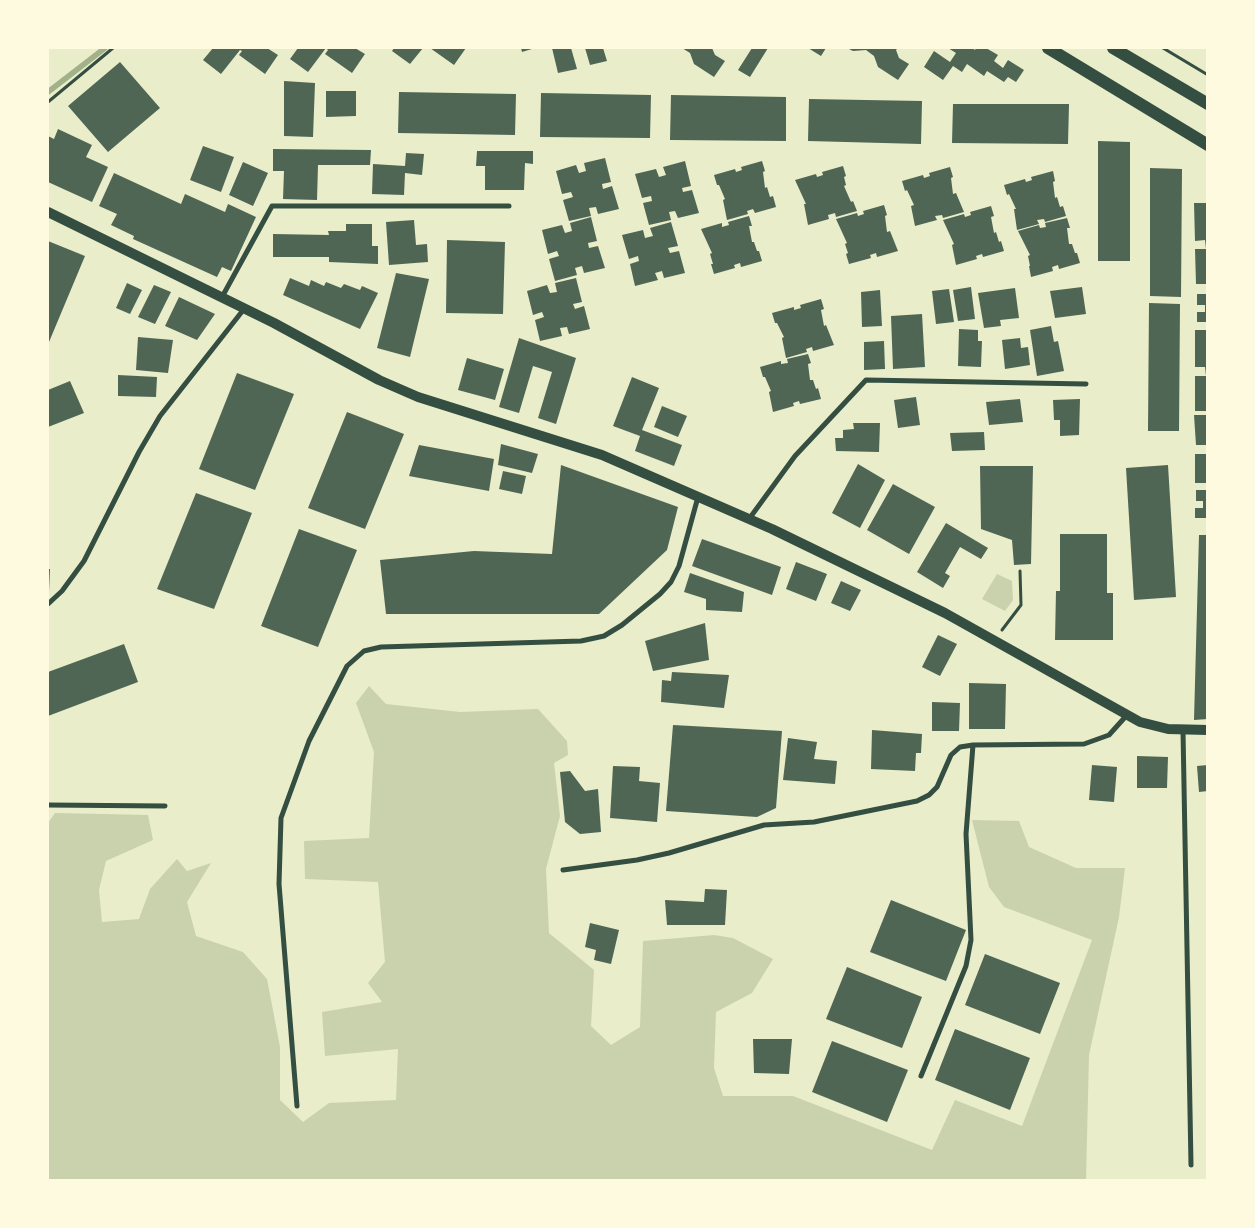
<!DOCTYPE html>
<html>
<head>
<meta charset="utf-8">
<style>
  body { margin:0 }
  #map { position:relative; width:1255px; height:1228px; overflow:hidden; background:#e9edc9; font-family:"Fira Sans",sans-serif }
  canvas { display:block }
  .frame { position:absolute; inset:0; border:49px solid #fefae0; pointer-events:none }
</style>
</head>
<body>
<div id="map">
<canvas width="1255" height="1228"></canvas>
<div class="frame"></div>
</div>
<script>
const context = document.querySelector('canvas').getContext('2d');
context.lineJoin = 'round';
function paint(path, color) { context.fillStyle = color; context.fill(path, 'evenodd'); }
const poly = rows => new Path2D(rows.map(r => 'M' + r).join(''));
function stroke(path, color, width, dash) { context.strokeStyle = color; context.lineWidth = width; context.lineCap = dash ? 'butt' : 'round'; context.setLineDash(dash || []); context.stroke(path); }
paint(poly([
  [997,574,1012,581,1013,600,1005,611,982,599],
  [369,686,386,704,460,712,538,709,567,741,568,755,554,763,560,816,546,869,549,933,594,970,591,1026,611,1045,640,1027,643,941,714,935,733,938,773,959,752,993,716,1012,714,1068,723,1096,793,1096,932,1150,955,1100,1022,1126,1092,940,1004,907,989,887,972,820,1019,821,1029,847,1076,868,1125,868,1119,917,1089,1055,1086,1180,48,1180,48,823,55,813,148,815,153,840,106,861,99,890,102,922,139,919,150,889,177,859,187,871,211,863,187,902,196,936,243,952,267,979,280,1047,280,1100,303,1122,329,1103,396,1100,398,1049,325,1056,322,1012,382,1002,368,983,385,962,378,882,305,879,304,841,369,838,374,752,356,703]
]), '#cad2ad');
stroke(poly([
  [48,92,105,48]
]), '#a3b18a', 5.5);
paint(poly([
  [213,48,267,48,278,55,265,74,239,55,242,51,240,50,221,74,203,60],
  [298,48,355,48,365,54,352,73,325,54,328,50,326,48,308,72,290,59],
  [394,48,423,48,410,64,392,51],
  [430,48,466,48,454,65],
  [521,48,535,48,522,52],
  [552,48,571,48,577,69,558,73],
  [585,48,603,48,607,61,590,65],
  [682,48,712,48,715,55,725,61,714,77,694,64,690,53],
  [752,48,768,48,750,77,738,70],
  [808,48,826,48,821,56],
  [847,48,898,48,896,50,899,58,909,64,898,80,878,67,874,56,866,50,853,51],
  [948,48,972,48,975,50,976,48,986,48,998,55,994,61,1003,68,1008,60,1024,70,1016,82,1008,77,1004,82,987,71,984,76,967,64,962,72,953,66,943,80,924,67,934,51,950,62,956,53],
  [120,62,160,108,108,152,68,106],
  [284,81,315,83,313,137,284,136],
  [326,91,356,91,356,116,326,117],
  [399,92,516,94,515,135,398,133],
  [541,93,651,95,650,138,540,137],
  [671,95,786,97,786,141,670,140],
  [809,99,922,101,921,144,808,141],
  [953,104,1069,104,1068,144,952,143],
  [58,129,92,145,86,157,108,167,92,202,48,182,48,136,54,139],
  [1098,141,1130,142,1130,261,1098,261],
  [203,146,234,157,221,192,190,180],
  [273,149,371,150,370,165,318,165,317,200,283,199,284,171,273,171],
  [477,151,533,151,533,164,525,163,524,190,485,190,485,166,476,166],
  [406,153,424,154,422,175,405,173,404,195,372,194,373,164,405,166],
  [605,158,611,182,602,184,603,189,612,186,619,209,598,214,596,207,589,208,591,216,569,221,563,200,573,197,571,192,562,194,556,171,576,165,579,173,586,171,584,163],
  [685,161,691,186,682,188,683,192,692,190,699,213,678,218,675,211,669,212,671,220,649,225,643,203,652,201,651,196,642,198,635,174,656,169,659,177,666,175,663,167],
  [762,161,765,171,763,172,765,188,767,187,770,197,773,196,776,207,755,213,753,209,747,211,748,214,727,220,723,200,725,199,719,185,717,185,714,175,735,169,736,172,742,170,741,167],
  [243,162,268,173,253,206,229,195],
  [843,166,846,176,844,177,846,185,844,186,851,202,853,201,857,211,836,217,835,213,828,215,829,219,808,225,804,204,806,204,795,180,816,174,817,177,823,175,822,172],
  [950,167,953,177,951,178,953,194,956,193,964,212,943,218,942,215,935,216,937,220,915,226,911,206,914,205,907,190,905,191,902,181,923,175,924,178,930,176,929,173],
  [1150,168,1182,169,1181,297,1150,296],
  [1053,171,1055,181,1053,182,1055,198,1057,197,1060,207,1063,206,1066,216,1045,222,1044,219,1037,220,1039,224,1017,230,1014,209,1016,209,1009,194,1007,195,1004,185,1025,179,1026,182,1032,180,1031,177],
  [114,173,181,204,185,194,225,212,228,204,256,217,231,271,222,267,217,277,133,239,134,236,111,225,117,214,99,206],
  [1194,203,1207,203,1208,284,1196,284,1195,249,1206,249,1205,240,1195,241],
  [884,205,887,215,885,216,887,232,890,231,898,251,877,257,876,253,870,255,871,258,849,264,846,254,848,253,845,244,847,243,836,219,857,213,858,216,864,214,863,211],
  [991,206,994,216,991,217,994,233,996,232,999,242,1001,241,1004,251,983,257,982,254,976,256,977,259,956,265,952,245,954,244,943,220,964,214,965,217,971,215,970,212],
  [749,216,752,226,749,226,752,242,754,242,757,251,759,251,762,261,741,267,740,263,734,265,735,268,714,274,711,264,713,264,710,254,712,253,701,229,722,223,722,227,729,225,728,222],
  [591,217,597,241,588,243,589,248,598,246,605,268,584,273,582,266,575,268,577,275,555,281,549,259,559,256,557,251,548,254,542,230,562,225,565,233,572,231,570,223],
  [1067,218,1070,228,1067,228,1069,244,1072,244,1075,253,1077,253,1080,263,1059,269,1058,265,1052,267,1053,271,1031,277,1029,266,1030,266,1028,256,1030,255,1018,231,1039,225,1040,228,1046,227,1045,223],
  [414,220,416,245,427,244,428,262,389,265,386,222],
  [671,222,678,246,668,248,670,253,679,251,685,273,664,278,662,271,655,273,658,280,635,286,630,264,639,261,638,256,629,259,622,235,643,230,645,238,653,236,650,228],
  [346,224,372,224,372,246,378,246,378,264,329,262,329,257,273,257,273,234,329,235,328,231,346,231],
  [447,240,505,242,503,314,446,313],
  [48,241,85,256,49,342,48,342],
  [396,273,429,279,410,357,377,348],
  [290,278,309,286,311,280,324,286,326,282,341,288,344,284,360,290,362,286,378,293,360,329,283,295],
  [576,278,582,302,573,304,575,309,584,306,590,329,569,334,567,327,560,328,562,336,540,341,535,320,544,317,542,312,533,315,527,291,547,285,550,293,557,292,555,283],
  [127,283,142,290,130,314,116,308],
  [154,285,171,292,155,324,138,317],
  [971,287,975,319,958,321,953,290],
  [1082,287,1086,314,1055,318,1050,291],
  [1015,288,1019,318,1000,320,1001,326,984,328,978,293],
  [949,289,954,322,936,324,932,291],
  [880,290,882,326,862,327,861,292],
  [1197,294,1208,294,1208,322,1197,322,1197,312,1205,312,1205,305,1197,305],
  [179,297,215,314,197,340,165,326],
  [821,299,824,309,821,310,824,326,826,325,834,345,813,351,812,347,806,349,807,352,786,358,782,338,784,337,777,323,775,323,772,313,794,307,794,310,801,308,800,305],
  [1149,303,1180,304,1179,431,1148,431],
  [922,314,925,367,893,369,891,316],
  [1051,326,1054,342,1058,341,1064,371,1037,376,1030,330],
  [959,329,978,330,978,341,982,341,981,367,958,366],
  [1195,330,1208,330,1207,411,1195,411,1195,376,1206,376,1205,367,1195,367],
  [138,337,173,340,168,373,136,370],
  [519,338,576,358,556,424,538,418,552,372,533,366,519,413,499,407],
  [1020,338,1021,348,1028,347,1030,365,1005,369,1002,340],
  [884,341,885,369,864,370,864,342],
  [808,354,811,363,808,364,810,380,813,380,816,389,818,388,821,399,800,404,799,401,793,403,794,406,773,412,769,392,771,391,765,377,763,377,760,367,781,361,781,364,788,363,787,359],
  [467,358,504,369,495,400,458,390],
  [237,373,294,394,255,490,199,469],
  [118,375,157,377,156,397,118,396],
  [632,377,659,388,642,430,682,445,674,466,635,451,640,436,613,426],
  [70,381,84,413,48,427,48,390],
  [916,397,920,425,898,428,894,400],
  [1020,399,1023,422,989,425,986,402],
  [1080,399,1079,435,1060,436,1060,420,1054,420,1053,400],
  [662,406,687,416,678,437,654,427],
  [347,412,404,434,365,529,308,508],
  [1194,415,1207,415,1208,453,1206,445,1196,445],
  [853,423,880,423,879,452,836,451,835,438,843,438,843,430,854,429],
  [984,432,985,450,952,451,950,433],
  [501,444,538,454,532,473,498,465],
  [419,445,494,459,489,491,409,476],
  [1195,454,1208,454,1207,483,1195,483],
  [858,464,885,480,860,528,832,513],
  [561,465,678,507,667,550,599,614,386,614,380,560,474,551,552,554],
  [1168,465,1176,597,1134,600,1126,468],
  [980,466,1033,466,1031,564,1014,565,1012,540,981,529],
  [503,471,526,476,522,494,499,489],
  [893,484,935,507,909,554,867,530],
  [1196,490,1208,490,1208,518,1195,518,1195,508,1203,508,1203,501,1196,501],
  [196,493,252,513,214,609,157,589],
  [946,523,988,548,981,559,960,547,945,573,950,576,943,588,917,572],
  [299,529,357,550,318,647,261,626],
  [1060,534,1107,534,1107,593,1113,593,1113,640,1055,640,1056,591,1060,591],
  [1199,535,1208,535,1208,719,1194,720],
  [702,539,781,567,772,595,692,566],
  [796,562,827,574,816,601,786,589],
  [48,569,50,569,49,592,48,592],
  [690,573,744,592,742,612,706,610,706,599,684,592],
  [841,581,861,590,850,611,831,603],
  [705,623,709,660,653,671,645,641],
  [938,635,957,644,940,676,922,667],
  [124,644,138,682,48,716,48,672],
  [672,672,729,675,724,708,661,702,662,680,671,681],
  [969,683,1006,684,1005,729,969,729],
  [932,702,960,703,959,731,932,731],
  [673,725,782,731,776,808,757,817,666,811],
  [872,730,922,734,921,753,916,753,915,771,871,769],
  [788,738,817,742,814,759,837,761,835,784,783,780],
  [1137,756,1168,757,1167,788,1137,788],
  [1092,765,1117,767,1114,802,1089,800],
  [1208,765,1208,791,1199,792,1197,766],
  [613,766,640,767,639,781,660,783,657,822,610,818],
  [570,771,585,791,598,789,601,832,580,834,565,822,560,772],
  [705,889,727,890,725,925,667,925,665,900,704,902],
  [891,900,966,930,946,981,870,952],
  [590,923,619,930,611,964,594,960,596,950,585,947],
  [985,954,1060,983,1040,1034,965,1005],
  [847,967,922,997,902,1048,826,1019],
  [955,1029,1030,1058,1010,1110,935,1080],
  [753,1039,792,1039,789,1074,754,1073],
  [832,1041,908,1070,887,1122,812,1092]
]), '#4f6655');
stroke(poly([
  [1163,48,1208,75],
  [48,102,113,48],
  [1002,630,1021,605,1020,571]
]), '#344e41', 3);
stroke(poly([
  [222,297,272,206,509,206],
  [749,519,795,456,866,380,1086,384],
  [48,604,62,591,84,561,139,452,160,416,244,309],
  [1183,731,1191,1165],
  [48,805,165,806],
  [563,870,637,860,669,853,764,825,814,822,917,801,929,795,937,787,951,755,960,747,973,745,1084,744,1109,735,1127,715],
  [921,1076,966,966,971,940,966,834,973,745],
  [297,1106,279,884,281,818,309,741,347,666,364,651,381,647,581,641,604,636,622,625,660,594,671,582,679,566,698,497]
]), '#344e41', 5);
stroke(poly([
  [48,212,274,323,379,380,418,397,602,455,772,529,945,613,1140,722,1168,729,1208,730]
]), '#344e41', 10);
stroke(poly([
  [1048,48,1208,145],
  [1113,48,1208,104]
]), '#344e41', 12);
</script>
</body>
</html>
